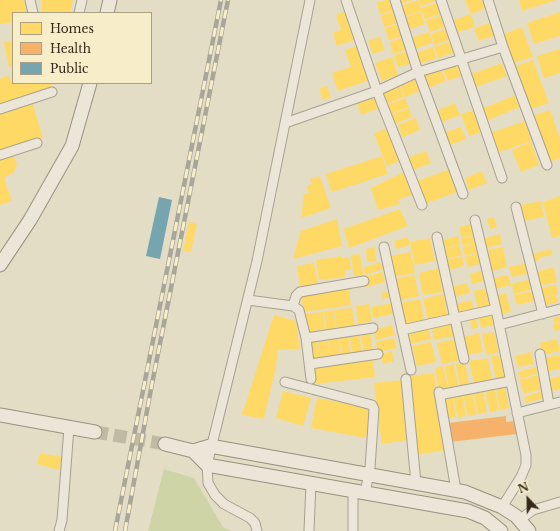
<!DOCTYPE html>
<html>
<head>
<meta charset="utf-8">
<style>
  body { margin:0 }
  #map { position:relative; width:560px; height:531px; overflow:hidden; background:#e3ddc6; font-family:"Libre Baskerville",serif }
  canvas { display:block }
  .legend { position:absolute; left:12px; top:12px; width:140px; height:72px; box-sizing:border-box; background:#f7eec9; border:1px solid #a99f83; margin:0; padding:5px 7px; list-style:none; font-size:12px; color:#342919 }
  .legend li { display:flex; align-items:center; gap:8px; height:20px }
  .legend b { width:20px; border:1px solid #a99f83 }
  .north { position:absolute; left:508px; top:479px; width:40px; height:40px; -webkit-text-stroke:3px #f7eec9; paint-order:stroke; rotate:338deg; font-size:11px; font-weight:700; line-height:16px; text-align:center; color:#342919 }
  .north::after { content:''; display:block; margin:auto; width:14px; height:18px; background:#342919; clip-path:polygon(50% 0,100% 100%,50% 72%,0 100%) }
</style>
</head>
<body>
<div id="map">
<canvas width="560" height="531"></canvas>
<ul class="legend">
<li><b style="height:11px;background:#ffd966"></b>Homes</li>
<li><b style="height:11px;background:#f6b26b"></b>Health</li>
<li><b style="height:11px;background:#76a5af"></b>Public</li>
</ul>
<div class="north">N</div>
</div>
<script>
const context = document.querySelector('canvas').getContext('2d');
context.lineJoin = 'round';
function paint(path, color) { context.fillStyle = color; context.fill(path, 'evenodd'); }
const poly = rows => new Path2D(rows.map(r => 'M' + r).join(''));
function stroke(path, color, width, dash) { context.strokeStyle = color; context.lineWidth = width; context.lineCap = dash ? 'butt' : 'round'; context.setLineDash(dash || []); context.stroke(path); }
paint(poly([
  [164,469,194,478,223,527,231,531,148,531]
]), '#cfd4a7');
paint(poly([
  [0,0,24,0,27,13,13,13,13,22,0,24],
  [42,0,73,0,70,13,41,13],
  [386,0,392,0,395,10,380,14,377,2],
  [399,0,412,0,400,4],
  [418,0,422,11,404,17,400,6],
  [419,0,439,0,421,6],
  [465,0,482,0,486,8,471,14],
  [519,0,556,0,522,11],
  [439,2,443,13,425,19,421,8],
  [347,11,357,39,337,46,333,33,341,30,336,15],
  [396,11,399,23,384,27,381,15],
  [421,12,425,24,407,30,404,18],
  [560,12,560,36,534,44,527,23],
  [471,14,475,27,458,32,454,20],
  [444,15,448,26,430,32,426,20],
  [491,22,496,35,479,41,474,29],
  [400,24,403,36,389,40,385,28],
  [522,27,533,57,514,63,504,34],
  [448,28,452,39,435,45,431,34],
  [429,32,433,43,415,49,411,38],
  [380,37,385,50,373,54,368,41],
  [404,37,408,49,393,54,390,42],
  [13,40,13,66,9,67,4,42],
  [452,41,456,52,438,58,434,47],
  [359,45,370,80,338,91,332,73,351,67,345,50],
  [433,47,437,58,419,64,415,53],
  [560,49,560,73,544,78,537,56],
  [409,51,412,63,398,67,394,55],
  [392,57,398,75,382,81,375,63],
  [533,60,549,103,531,109,516,66],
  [461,62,466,74,448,81,443,69],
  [502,63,507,76,473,88,469,75],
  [441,69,446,81,428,88,423,75],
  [9,75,12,84,51,83,52,88,0,104,0,79],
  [418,78,423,90,405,97,400,85],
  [399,85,404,97,386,104,382,92],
  [327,86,331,97,323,100,319,89],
  [516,95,520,107,486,121,481,109],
  [374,96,379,108,361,115,357,102],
  [405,98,409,107,391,114,387,105],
  [32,101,43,138,0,151,0,112],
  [455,103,460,115,442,122,438,110],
  [409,108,412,117,395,124,391,115],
  [477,109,485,131,469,136,461,114],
  [550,110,560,139,560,158,548,163,532,116],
  [416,118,420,130,402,137,398,125],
  [525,121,532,141,496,153,490,133],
  [389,127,402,160,387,166,374,134],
  [461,127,466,139,448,146,443,133],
  [531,142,539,165,521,172,512,150],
  [426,151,431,163,413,170,408,158],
  [13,154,17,164,14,172,4,178,12,201,0,205,0,158],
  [382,156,388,174,332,192,326,174],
  [450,169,459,191,425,204,417,181],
  [406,171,414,194,398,200,400,204,378,210,371,188],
  [482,171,487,183,469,190,465,178],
  [320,176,331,208,301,218,304,194,309,193,307,186,312,184,310,179],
  [560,196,560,236,552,238,543,202],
  [541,201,544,217,524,221,521,205],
  [400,209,408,226,349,248,344,229],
  [494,217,497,227,490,229,487,219],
  [337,219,342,246,293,259,301,231],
  [189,222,197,223,191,252,183,251],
  [472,224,475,235,462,238,459,227],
  [500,234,502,244,487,248,485,238],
  [458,236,460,244,445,248,443,240],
  [474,236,476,243,463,246,461,239],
  [408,237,410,245,396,249,394,241],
  [430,238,435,261,415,265,410,242],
  [477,243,480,252,465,256,463,247],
  [459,245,462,255,446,259,444,249],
  [375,247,376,261,367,262,366,249],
  [503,247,507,267,492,271,488,250],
  [551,249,553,254,539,258,539,260,534,262,532,254],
  [411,252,415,273,394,277,390,256],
  [480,253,483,263,468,267,465,257],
  [360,254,363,275,354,276,351,255],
  [342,256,342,258,349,257,351,269,345,270,345,277,319,280,316,260],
  [462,256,464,266,449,270,447,260],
  [380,262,383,269,365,275,363,268],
  [314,263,318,284,300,287,297,266],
  [528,263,530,273,512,277,509,267],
  [554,267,557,282,539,286,536,272],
  [439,268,443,292,423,295,419,273],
  [485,270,487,280,472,284,470,274],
  [383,272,385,282,366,287,364,277],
  [414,275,419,296,400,300,396,279],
  [508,275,511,285,496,289,493,278],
  [530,279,532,289,514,294,512,284],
  [467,283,470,293,455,297,452,287],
  [556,285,558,294,541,298,539,288],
  [349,288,351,305,304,312,301,295],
  [487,288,491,306,478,309,474,291],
  [391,291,392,297,383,299,382,293],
  [533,291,535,301,517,305,514,295],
  [506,293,511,311,503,314,499,313,495,296],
  [444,294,448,318,428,321,423,299],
  [556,295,558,302,543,306,541,299],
  [420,299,424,320,405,324,401,303],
  [471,300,474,310,459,314,456,304],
  [393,303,396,313,373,318,371,307],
  [369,304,372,321,358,324,356,306],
  [352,308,355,326,337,328,334,310],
  [333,310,336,329,327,331,324,312],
  [323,312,325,329,307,332,305,314],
  [494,314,497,324,481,328,479,318],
  [274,315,296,321,300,349,278,350,276,367,264,419,242,415],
  [560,316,560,322,555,324,553,318],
  [476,318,478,328,472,329,470,320],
  [451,322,454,336,434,340,432,326],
  [560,323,560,330,555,331,553,325],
  [392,325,395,335,376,340,374,330],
  [428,326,431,339,411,344,409,329],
  [370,332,373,351,364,353,361,333],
  [494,332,499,352,487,355,482,334],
  [359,333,362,352,353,354,349,335],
  [479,333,483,352,467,355,464,337],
  [348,335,351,354,342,355,339,336],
  [338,336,341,355,331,357,328,338],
  [327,338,331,357,321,358,318,339],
  [394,338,397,348,378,352,376,342],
  [456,339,461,360,442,364,437,343],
  [557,339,560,351,542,355,540,343],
  [317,340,321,359,311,360,308,341],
  [431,342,436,362,417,366,412,346],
  [392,351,394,361,383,364,381,354],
  [531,352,534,364,518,367,515,356],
  [500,355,505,377,496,379,491,356],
  [560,355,560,369,546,372,543,358],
  [488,358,492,380,474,383,469,361],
  [373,360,375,377,316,384,314,366],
  [465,362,469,384,460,386,456,364],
  [454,364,458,386,449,388,445,366],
  [443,366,448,388,439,390,435,368],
  [536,367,538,373,520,379,518,372],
  [434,373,445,450,417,455,408,376],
  [539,375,542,389,524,394,520,380],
  [560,376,560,389,551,391,549,379],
  [402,380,409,440,382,444,374,383],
  [505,385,509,408,500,410,496,387],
  [494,387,499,410,490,412,485,389],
  [483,390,487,412,478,414,474,392],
  [283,391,311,398,303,426,276,418],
  [472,391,477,414,468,416,463,393],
  [542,391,544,398,526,403,524,397],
  [462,393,466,416,458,418,453,395],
  [452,394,456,417,447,419,443,396],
  [317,398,372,408,366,438,311,428],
  [40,453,62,457,59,470,37,464]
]), '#ffd966');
paint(poly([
  [506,416,506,422,516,421,517,434,450,442,448,423]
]), '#f6b26b');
paint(poly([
  [159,197,172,200,160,259,146,256]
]), '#76a5af');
stroke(poly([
  [95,432,165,444]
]), '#c0b9a3', 13, [13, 6]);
const street = poly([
  [30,0,33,13],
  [346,0,377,91,422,205],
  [395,0,418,72,463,194],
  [441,0,502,178],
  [79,13,82,0],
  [503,47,547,165],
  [0,109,52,92],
  [285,123,377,91,418,72,503,47,488,0],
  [0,155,37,143],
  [516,207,543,314],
  [475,220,496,309,526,455,526,465,521,477,502,507],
  [437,237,464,359],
  [384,247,411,370],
  [248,300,293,306,299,310,306,338,311,379],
  [293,306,296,296,300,292,364,281],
  [499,325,560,309],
  [402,330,496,309],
  [306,338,373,328],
  [540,354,549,404],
  [310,364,378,354],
  [406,379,416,483],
  [285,382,372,405,374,409,370,468,365,493],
  [439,392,456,490],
  [444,394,511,381],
  [517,413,560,402],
  [519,520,533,510,560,502],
  [59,531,62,520,69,427],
  [257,531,255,523,250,518,224,504,215,495,208,483,207,465,257,261,310,0],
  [309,531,311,483],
  [353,531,353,490]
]);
const secondary = poly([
  [107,13,110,0],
  [0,265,30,220,72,146,90,83],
  [0,415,95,432],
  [165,444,193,451,207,465,468,511,485,518,501,531],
  [193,451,210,446,465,492,502,507,516,516,529,531]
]);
stroke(street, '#a6a090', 11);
stroke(secondary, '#979080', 15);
stroke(street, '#ebe6d8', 9);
stroke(secondary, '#ebe6d8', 13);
const rail = poly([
  [115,531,221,0],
  [125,531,151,389,228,0]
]);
stroke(rail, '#a8a599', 4.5);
stroke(rail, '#f7eec9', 3, [9]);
</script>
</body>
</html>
